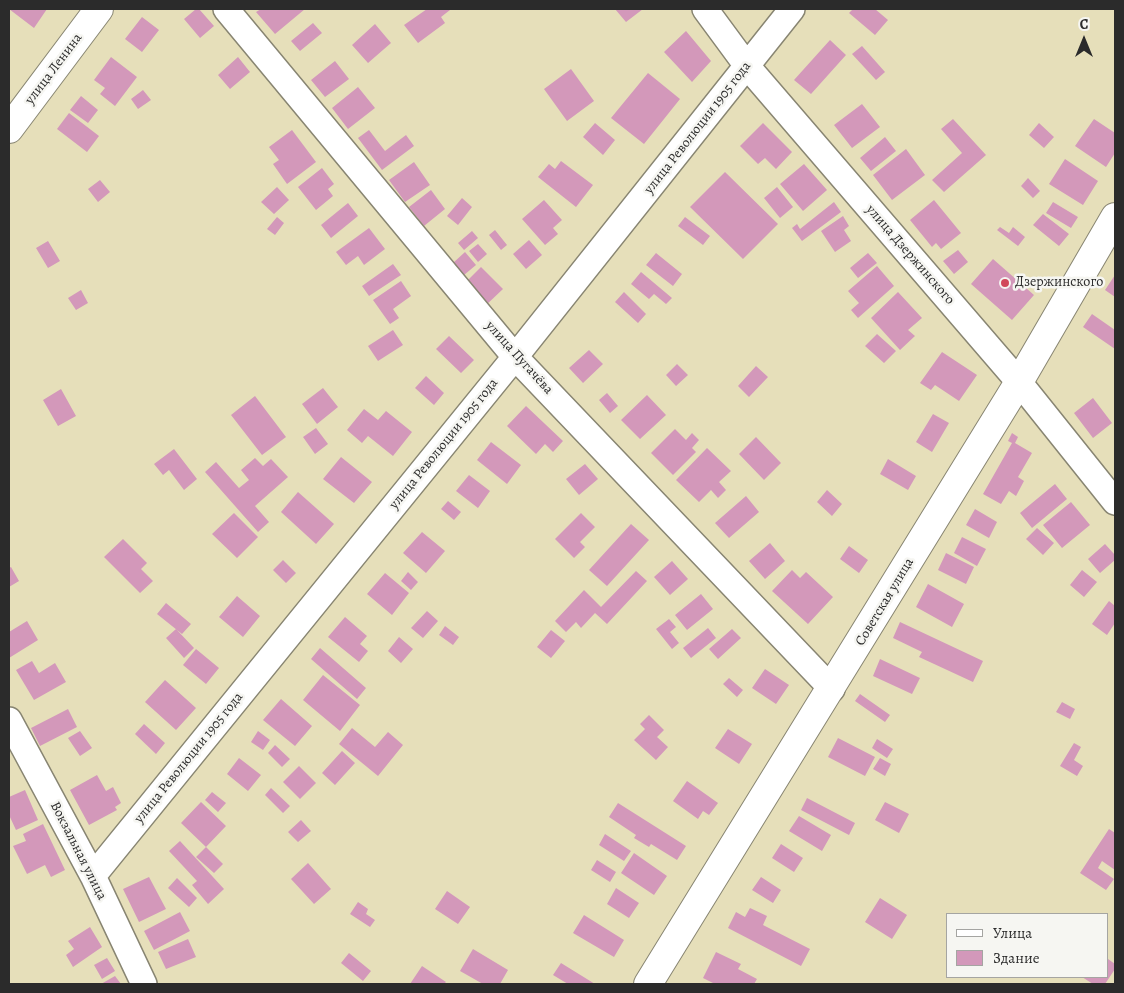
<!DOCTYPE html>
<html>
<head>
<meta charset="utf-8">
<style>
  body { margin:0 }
  #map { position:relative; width:1124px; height:993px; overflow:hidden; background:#e6dfba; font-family:Alegreya,serif }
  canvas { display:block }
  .frame { position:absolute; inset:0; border:10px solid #2b2b2b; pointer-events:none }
  .legend { position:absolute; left:946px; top:913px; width:162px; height:65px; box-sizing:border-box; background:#f6f6f2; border:1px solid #a5a5a2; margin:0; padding:6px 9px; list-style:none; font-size:15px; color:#2b2b2b }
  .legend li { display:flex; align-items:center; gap:10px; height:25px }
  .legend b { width:25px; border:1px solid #a5a5a2 }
  .north { position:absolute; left:1059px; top:15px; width:50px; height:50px; -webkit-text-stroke:4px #f6f6f2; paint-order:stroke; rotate:0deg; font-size:14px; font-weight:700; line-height:20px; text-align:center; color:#2b2b2b }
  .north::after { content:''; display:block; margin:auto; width:18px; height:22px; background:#2b2b2b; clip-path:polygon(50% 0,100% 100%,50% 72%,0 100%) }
</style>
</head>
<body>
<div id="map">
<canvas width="1124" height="993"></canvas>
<div class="frame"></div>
<ul class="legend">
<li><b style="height:6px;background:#fff"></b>Улица</li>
<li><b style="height:14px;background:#d398ba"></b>Здание</li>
</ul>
<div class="north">С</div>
</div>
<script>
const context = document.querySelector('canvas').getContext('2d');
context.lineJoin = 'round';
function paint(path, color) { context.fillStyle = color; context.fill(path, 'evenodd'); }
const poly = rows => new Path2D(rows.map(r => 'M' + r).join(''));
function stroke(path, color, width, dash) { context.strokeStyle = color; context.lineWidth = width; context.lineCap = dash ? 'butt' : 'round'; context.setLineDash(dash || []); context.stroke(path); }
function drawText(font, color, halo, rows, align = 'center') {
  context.font = font + ' Alegreya,serif'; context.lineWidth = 5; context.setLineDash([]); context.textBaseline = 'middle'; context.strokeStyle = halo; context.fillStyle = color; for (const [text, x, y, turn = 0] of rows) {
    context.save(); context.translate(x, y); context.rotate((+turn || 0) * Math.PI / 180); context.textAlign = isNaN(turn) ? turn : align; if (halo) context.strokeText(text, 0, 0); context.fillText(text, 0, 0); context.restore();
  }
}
paint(poly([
  [9,9,47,9,34,28],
  [196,9,199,9,214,26,200,38,184,19],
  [261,9,305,9,275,34,256,12],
  [427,9,450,10,441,17,445,23,418,43,404,25],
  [615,9,643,9,626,22],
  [853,9,875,9,888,20,875,35,849,13],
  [142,17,159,30,142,52,125,39],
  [313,23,322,33,300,51,291,41],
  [375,24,391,43,368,63,352,45],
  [686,31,711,61,692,82,664,52],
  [830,40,846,55,811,94,794,80],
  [862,46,885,72,876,80,852,54],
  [111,57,137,77,115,106,100,94,105,88,94,80],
  [238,57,250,72,230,89,218,75],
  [335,61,349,79,325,97,311,80],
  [571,69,594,101,567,121,544,89],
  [648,73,680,99,644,144,611,118],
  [358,87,375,108,348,129,332,108],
  [143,90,151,100,138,109,131,99],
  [81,96,98,110,88,123,70,110],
  [862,104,880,127,852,148,834,125],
  [69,113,99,136,87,152,57,129],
  [953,119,986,155,944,192,932,180,962,153,941,129],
  [1094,119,1115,133,1115,153,1106,167,1075,146],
  [595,123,615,140,603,155,583,137],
  [763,123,792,152,776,169,765,158,758,164,740,146],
  [1039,123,1054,137,1044,148,1029,135],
  [292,130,316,162,287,184,273,164,279,160,269,147],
  [369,130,385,151,406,135,414,146,382,170,358,138],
  [885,137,896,151,871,171,860,158],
  [906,149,925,175,892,200,873,175],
  [1065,159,1098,181,1083,205,1049,184],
  [561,161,593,185,576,207,538,177,549,164,555,169],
  [414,162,430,185,405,202,389,180],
  [804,164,827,190,803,211,780,184],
  [322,168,334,184,328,189,333,196,316,210,298,187],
  [725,172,778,224,743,259,690,207],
  [1028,178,1040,191,1033,198,1021,186],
  [100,180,110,192,98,202,88,189],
  [277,187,289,200,274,214,261,202],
  [777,187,793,207,780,218,764,198],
  [431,190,445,209,424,226,409,207],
  [462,198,472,207,458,225,447,216],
  [544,200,562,220,553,228,558,234,545,245,522,219],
  [934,200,961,233,941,249,936,243,932,247,910,220],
  [834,202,841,212,802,241,792,228,797,224,800,229],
  [1053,202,1078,217,1071,228,1046,213],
  [348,203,358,216,331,238,321,225],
  [1043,214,1069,234,1059,246,1033,225],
  [843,216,849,226,844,230,851,241,835,252,821,231],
  [277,217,284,223,275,235,267,229],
  [685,217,710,236,703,245,678,226],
  [1000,227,1009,233,1013,227,1025,237,1018,246,997,230],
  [369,228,385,249,364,265,358,256,346,265,336,252],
  [495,230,507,245,501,250,489,235],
  [472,231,478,238,464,250,458,243],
  [529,240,542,255,526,269,513,254],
  [48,241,60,261,48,268,36,248],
  [478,244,487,254,478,262,469,251],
  [958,250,968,262,954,274,943,261],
  [465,252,476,265,464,275,453,263],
  [656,253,682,274,673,286,646,265],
  [868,253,877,263,858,278,850,268],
  [993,259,1034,295,1012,320,971,284],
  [393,264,401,275,369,296,362,286],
  [877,266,894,286,858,318,851,310,859,303,848,291],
  [481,267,503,289,484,307,463,285],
  [641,272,672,298,666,304,654,294,649,299,631,284],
  [1115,275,1115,297,1105,290],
  [401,281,411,296,393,309,399,318,390,324,373,300],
  [81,290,88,303,76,310,68,298],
  [624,292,646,314,638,323,615,302],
  [898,292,922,318,908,330,915,336,900,350,871,318],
  [1092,314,1115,330,1115,349,1083,327],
  [393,330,403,345,378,361,368,346],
  [877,334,896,351,884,363,865,346],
  [449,336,474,360,461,373,436,349],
  [589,350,603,364,583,383,569,368],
  [942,352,977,375,959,401,935,385,931,390,920,383],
  [677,364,688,375,676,386,666,375],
  [756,366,768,377,749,397,738,386],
  [426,376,444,393,434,405,415,388],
  [323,388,338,407,317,424,302,404],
  [61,389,76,416,58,426,43,400],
  [607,393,618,406,610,413,599,400],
  [647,395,666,415,640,439,621,420],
  [255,396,286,437,262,455,231,415],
  [1093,398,1112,423,1093,438,1074,413],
  [526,406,563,441,553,452,545,444,536,454,507,426],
  [364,409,378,420,386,411,412,432,393,456,368,436,362,443,347,430],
  [933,414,949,423,932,452,916,442],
  [316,428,328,444,315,454,303,437],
  [675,429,686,440,692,433,699,440,692,448,696,452,673,475,651,453],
  [1012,433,1018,437,1015,443,1032,453,1018,477,1024,481,1016,496,1009,491,1001,504,983,494,1012,443,1008,441],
  [756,437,781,463,764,480,739,454],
  [491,442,521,465,507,484,477,460],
  [707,448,731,471,719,482,726,490,718,498,711,490,699,502,676,480],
  [174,449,197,479,184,490,169,470,163,475,154,464],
  [341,457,372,482,354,503,323,479],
  [255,458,263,466,271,459,288,477,255,506,269,522,258,532,205,472,216,462,239,488,249,480,241,470],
  [888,459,916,476,908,490,880,474],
  [585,464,598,479,579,495,566,479],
  [469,475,490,491,478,508,456,491],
  [1055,484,1067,499,1032,528,1020,513],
  [827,490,842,504,832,516,817,502],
  [298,492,334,524,316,544,281,512],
  [746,496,759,512,729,538,715,523],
  [448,501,461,512,454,520,441,509],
  [1071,502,1090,525,1062,548,1043,525],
  [975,509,997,522,989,538,966,525],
  [234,513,258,537,237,558,212,534],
  [581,513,595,527,580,542,585,547,574,558,555,539],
  [631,524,649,540,607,586,589,570],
  [1037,528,1054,543,1043,555,1026,539],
  [422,532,445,551,426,573,403,553],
  [962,537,986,549,977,566,954,553],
  [123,539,147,563,141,569,153,581,140,593,104,557],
  [770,543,785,561,765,579,749,561],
  [1105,544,1115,555,1115,560,1100,573,1088,559],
  [849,546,868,560,859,573,840,559],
  [946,553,974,567,966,584,938,570],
  [283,560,296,573,286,583,273,570],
  [672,561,688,579,670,595,654,577],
  [11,567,19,581,9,587,9,568],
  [792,570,800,578,806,572,833,597,808,624,772,591],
  [1082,570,1097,582,1084,597,1070,585],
  [636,571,647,581,607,624,595,613,581,628,576,622,566,632,555,621,584,590,601,607],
  [408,572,418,582,411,590,401,581],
  [385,573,409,593,392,615,367,594],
  [928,584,964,604,952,627,916,607],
  [701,594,713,609,687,630,675,615],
  [237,596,260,616,243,637,219,617],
  [1109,601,1115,606,1115,623,1107,635,1092,624],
  [166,603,191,624,182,634,157,614],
  [427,611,438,621,423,638,411,628],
  [345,617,367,636,360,644,368,651,359,662,328,637],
  [669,619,676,627,670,632,679,643,672,649,656,629],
  [27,621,38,640,9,658,9,632],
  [900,622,983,661,973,682,919,657,922,652,893,638],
  [445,626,459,637,453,645,439,635],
  [708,628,716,638,691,658,683,648],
  [176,629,194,648,184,658,166,638],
  [732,629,741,638,718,659,709,649],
  [551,630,565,641,551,658,537,647],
  [399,637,413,649,401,663,388,651],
  [320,648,366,688,357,699,311,659],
  [196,649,219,668,206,684,183,665],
  [880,659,920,678,912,694,873,676],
  [32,661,39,673,55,663,66,682,34,700,16,670],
  [765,669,789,685,776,704,752,688],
  [323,675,360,705,340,731,303,700],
  [729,678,743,690,737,697,723,684],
  [165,680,196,708,176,730,145,702],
  [860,694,890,715,885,722,855,701],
  [281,699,312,726,295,746,263,720],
  [1062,702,1075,709,1070,719,1056,712],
  [68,709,77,727,40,746,31,728],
  [649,715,664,730,657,737,668,747,656,760,634,740,645,729,640,724],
  [144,724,165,743,156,754,135,734],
  [352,728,375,747,388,732,403,745,378,776,339,744],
  [728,729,752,744,739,764,715,748],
  [80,731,92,748,80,756,68,738],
  [258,731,270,740,263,750,251,742],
  [838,738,875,757,865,776,828,757],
  [877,739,893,749,887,758,872,748],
  [1074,743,1081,747,1074,760,1083,766,1077,776,1060,766],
  [275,745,290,759,282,767,268,753],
  [342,751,355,763,335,785,322,773],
  [239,758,261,775,248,791,227,774],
  [880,758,891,764,885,776,873,769],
  [299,766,316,783,300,799,283,782],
  [97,775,106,791,113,787,121,803,115,807,117,810,89,825,70,790],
  [687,781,718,803,709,815,703,811,698,819,673,801],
  [271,788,290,806,283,813,265,795],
  [25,790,38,820,16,830,9,815,9,797],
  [212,792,226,803,218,812,205,800],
  [807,798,855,823,849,835,801,810],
  [201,802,226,826,206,847,223,864,214,873,196,857,206,847,181,823],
  [885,802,909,814,899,833,875,820],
  [618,803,686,846,677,860,651,844,649,847,634,838,636,835,609,817],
  [799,816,831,835,822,851,789,831],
  [301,820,311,831,298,842,288,832],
  [43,824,65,870,51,877,45,865,27,874,13,846,26,841,23,834],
  [1109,829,1115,833,1115,870,1102,861,1098,868,1114,879,1106,890,1080,873],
  [605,834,631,851,624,861,599,845],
  [180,841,224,889,208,904,192,885,197,881,169,851],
  [781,844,803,858,794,872,772,858],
  [634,853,667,876,654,895,621,873],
  [597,860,616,872,610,882,591,870],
  [308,863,331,889,314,904,291,879],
  [149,877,166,909,139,922,123,889],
  [761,877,781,890,773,903,752,890],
  [177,878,197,898,189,907,168,888],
  [616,888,639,903,629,918,607,904],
  [447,891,470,907,458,924,435,909],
  [880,898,907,915,892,939,865,922],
  [358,902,368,909,366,914,375,920,370,927,350,914],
  [750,908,767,916,763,925,810,949,801,966,728,928,736,912,745,917],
  [180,912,190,931,154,950,144,931],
  [584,915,624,940,614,957,573,933],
  [90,927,102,947,73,967,66,955,74,949,68,941],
  [188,939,196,957,166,969,158,952],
  [473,949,508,970,500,984,483,984,460,971],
  [716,952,741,964,738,969,757,979,754,984,715,984,703,978],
  [349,953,371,971,363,981,341,963],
  [107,958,115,971,102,979,94,965],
  [1108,959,1115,964,1115,969,1105,984,1093,984,1082,977,1108,977],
  [561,963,595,984,568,984,553,975],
  [422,966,446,982,444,984,410,984],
  [115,976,121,984,101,984]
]), '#d398ba');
const street = poly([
  [226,9,515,357,832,689],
  [705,9,747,66,1019,382,1115,502],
  [9,720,93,876,144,984],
  [93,876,515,357,792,9]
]);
const secondary = poly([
  [9,129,99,9],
  [648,984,1019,382,1115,217]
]);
stroke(street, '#888572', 28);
stroke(secondary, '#888572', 30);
stroke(street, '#fff', 25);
stroke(secondary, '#fff', 28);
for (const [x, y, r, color] of [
  [1005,283,5,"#d1495b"]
]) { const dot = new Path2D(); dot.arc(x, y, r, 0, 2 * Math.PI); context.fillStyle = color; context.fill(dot); stroke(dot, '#f6f6f2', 2); }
drawText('14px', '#2b2b2b', '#f6f6f2', [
  ["улица Ленина",54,69,-53],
  ["улица Революции 1905 года",698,128,-52],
  ["улица Дзержинского",910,255,49],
  ["улица Пугачёва",519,358,48],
  ["улица Революции 1905 года",444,444,-51],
  ["Советская улица",885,602,-59],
  ["улица Революции 1905 года",189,758,-51],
  ["Вокзальная улица",78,851,63]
]);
drawText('14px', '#2b2b2b', '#f6f6f2', [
  ["Дзержинского",1015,283]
], 'left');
</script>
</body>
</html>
